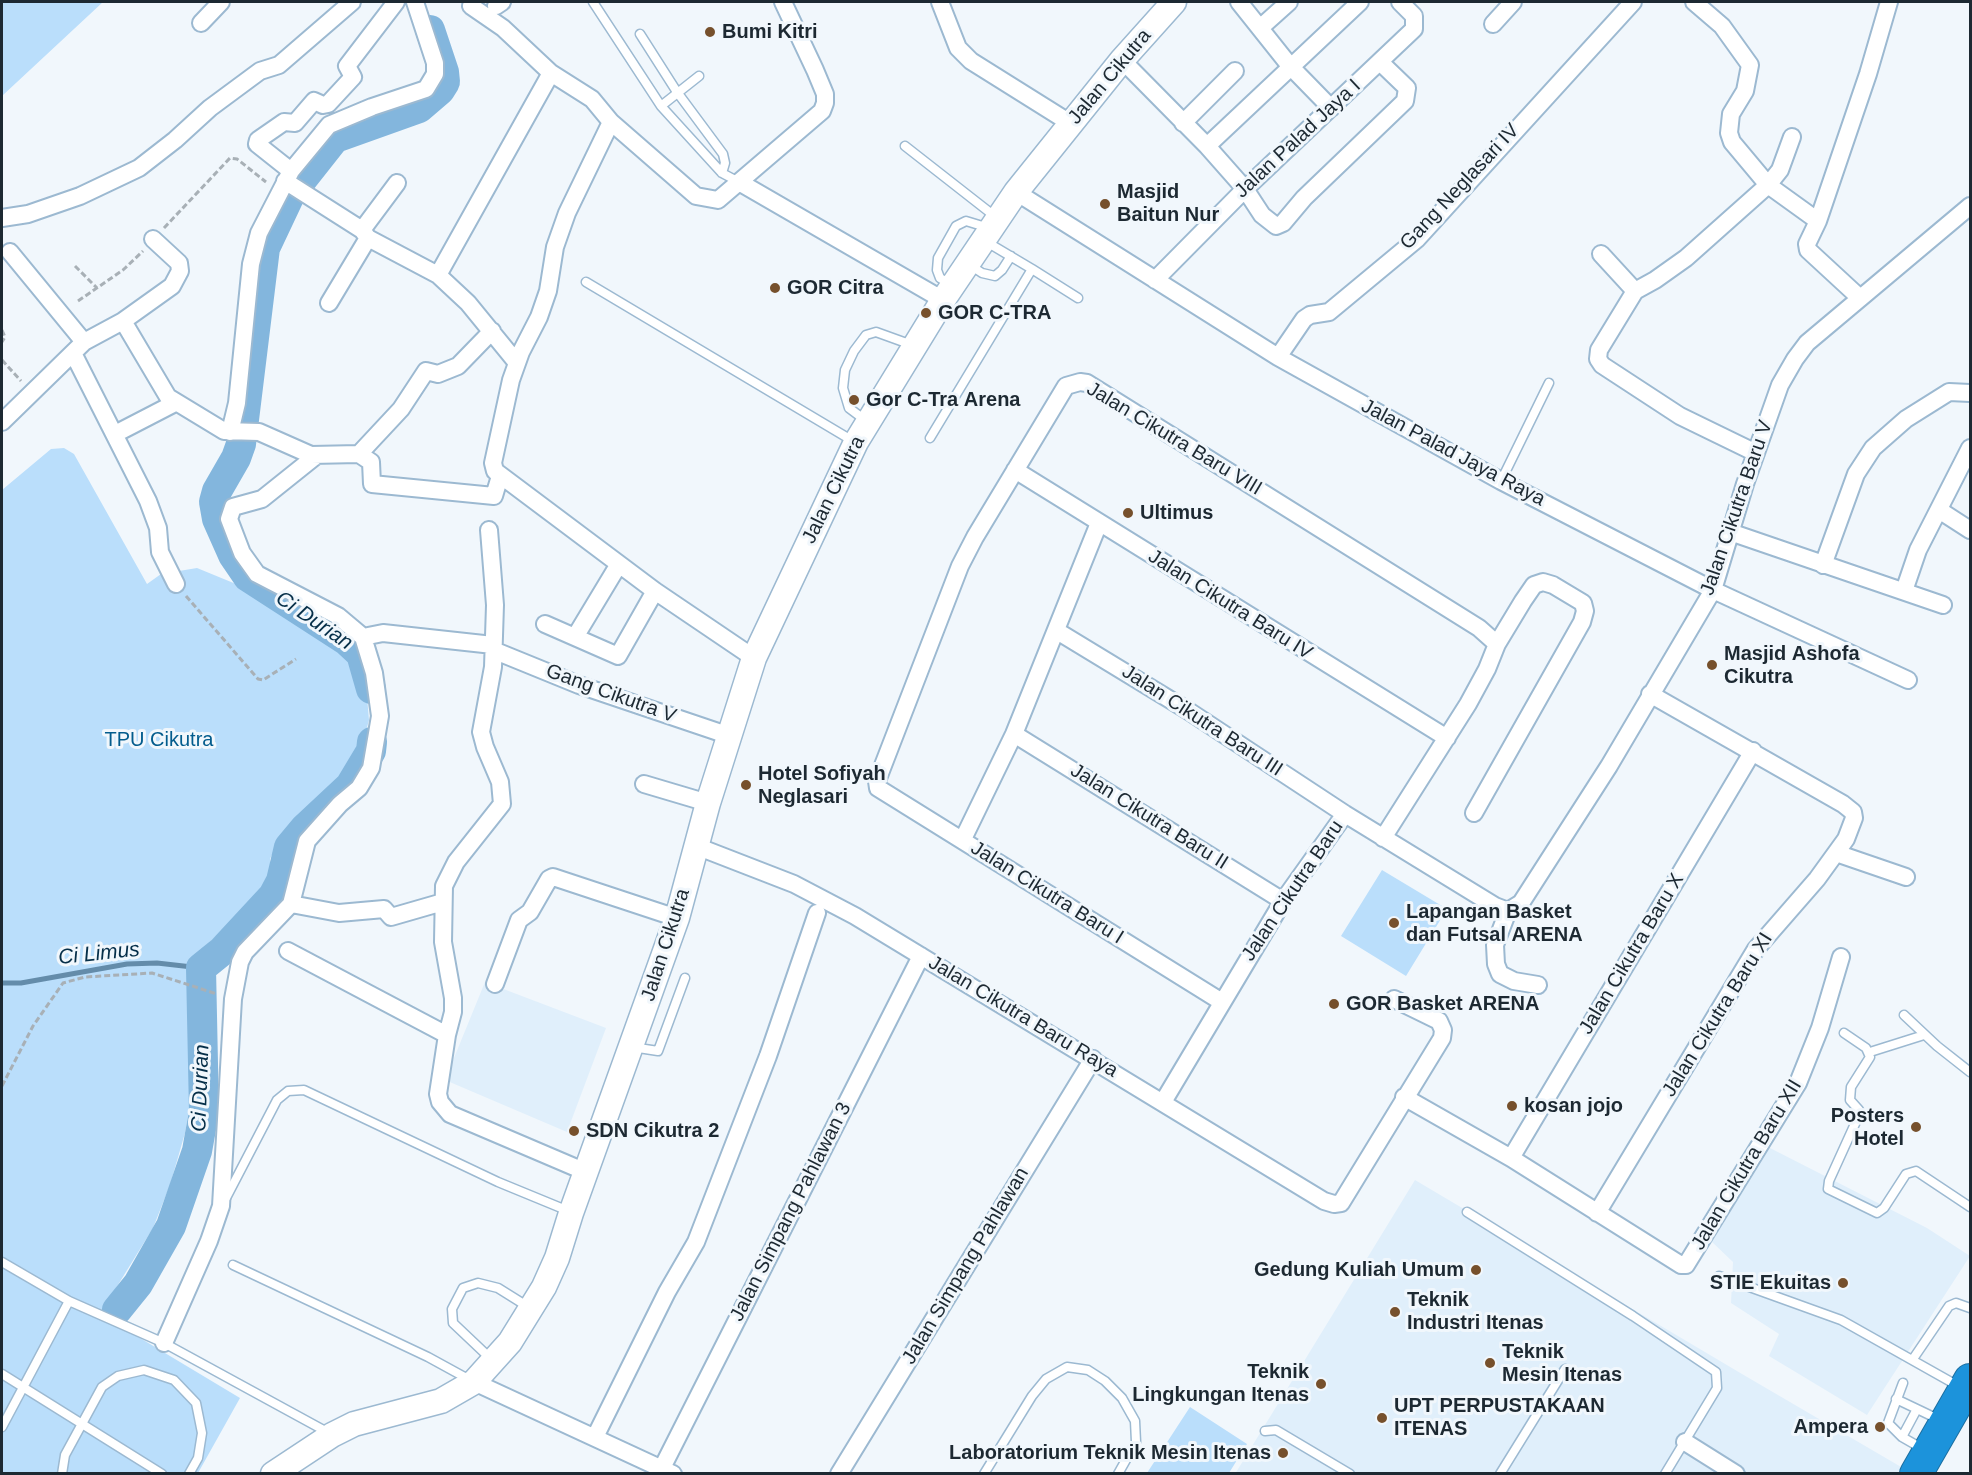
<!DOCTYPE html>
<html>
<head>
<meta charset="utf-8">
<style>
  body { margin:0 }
  #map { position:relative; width:1972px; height:1475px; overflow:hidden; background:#f1f7fc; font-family:Arial,sans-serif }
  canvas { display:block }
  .frame { position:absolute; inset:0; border:3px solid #1d2932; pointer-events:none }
</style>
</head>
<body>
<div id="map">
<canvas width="1972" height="1475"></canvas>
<div class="frame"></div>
</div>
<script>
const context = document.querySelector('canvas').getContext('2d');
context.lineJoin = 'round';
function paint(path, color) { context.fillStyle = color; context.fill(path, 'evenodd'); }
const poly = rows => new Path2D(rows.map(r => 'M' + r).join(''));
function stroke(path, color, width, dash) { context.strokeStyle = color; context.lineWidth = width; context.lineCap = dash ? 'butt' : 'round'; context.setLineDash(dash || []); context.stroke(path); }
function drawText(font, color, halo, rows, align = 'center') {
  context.font = font + ' Arial,sans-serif'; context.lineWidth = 6; context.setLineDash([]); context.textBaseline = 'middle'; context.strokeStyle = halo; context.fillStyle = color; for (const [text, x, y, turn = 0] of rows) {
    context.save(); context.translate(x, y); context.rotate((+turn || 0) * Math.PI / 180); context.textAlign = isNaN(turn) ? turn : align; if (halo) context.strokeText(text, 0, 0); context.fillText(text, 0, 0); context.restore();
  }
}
paint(poly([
  [485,982,606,1028,567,1132,445,1080],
  [1768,1147,1927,1228,1970,1256,1867,1415,1769,1356,1779,1334,1731,1303,1733,1262,1711,1241],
  [1415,1180,1742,1374,1908,1471,1907,1474,1235,1474]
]), '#e0effb');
paint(poly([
  [2,2,103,2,2,96],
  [64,448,74,454,147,584,161,574,197,568,253,591,355,656,362,669,367,697,369,720,360,753,348,775,279,840,270,859,271,870,268,880,233,921,192,958,193,1087,185,1133,170,1185,153,1228,100,1314,240,1398,198,1473,2,1473,2,490,51,449],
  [1382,870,1447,909,1406,976,1341,936],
  [1190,1407,1247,1444,1229,1473,1147,1473]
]), '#badefb');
stroke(poly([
  [2,983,21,983,127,964,157,963,201,968]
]), '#648caa', 5);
stroke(poly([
  [371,689,361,654,347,641,248,577,233,555,217,519,214,502,217,491,236,458,241,444,265,248,290,195,335,138,419,108,440,90,445,82,444,72,430,30],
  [117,1310,138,1284,171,1226,197,1151,204,1112,201,968,222,951,273,896,281,881,289,847,304,829,350,786,371,751,372,742]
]), '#83b6dd', 30);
const lane = poly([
  [593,2,661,106,722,173,739,182],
  [640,34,677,92,723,154,725,163,722,173],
  [661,106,699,76],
  [905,146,997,218],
  [970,265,982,273,995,276,1002,270,1011,256],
  [1032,269,1078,298],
  [586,282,853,441],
  [950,284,940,278,937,270,938,258,956,226,966,221,989,228],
  [865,420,849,408,843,388,845,370,854,351,866,335,876,332,912,345],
  [930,438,1032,269,985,241],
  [1501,481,1549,383],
  [1904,1015,1937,1046,1970,1072],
  [1844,1033,1866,1048,1870,1057,1851,1087,1850,1100,1859,1110,1859,1115,1829,1181,1828,1189,1877,1213,1884,1208,1906,1174,1916,1171,1970,1207],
  [632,1047,658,1051,685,978],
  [1870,1052,1924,1035],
  [226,1198,277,1100,288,1091,304,1090,498,1182,571,1212],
  [1467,1212,1633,1316,1716,1372,1717,1388,1665,1474],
  [2,1262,69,1301,164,1343,329,1433],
  [233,1265,428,1357,470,1380],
  [1719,1276,1841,1320,1960,1387],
  [491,1359,453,1323,452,1309,463,1288,478,1283,498,1288,530,1308],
  [1913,1359,1949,1306,1956,1303,1970,1308],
  [2,1374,162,1474],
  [1903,1383,1888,1423,1902,1437,1923,1449],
  [1896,1399,1917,1409],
  [2,1427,69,1301],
  [1265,1431,1276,1430,1350,1474],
  [1902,1437,1917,1409,1940,1420],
  [62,1474,65,1455,102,1387,118,1376,144,1370,174,1380,196,1403,202,1433,198,1458,189,1474],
  [984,1474,1032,1396,1046,1379,1067,1367,1088,1370,1105,1381,1122,1398,1135,1421,1136,1442,1118,1474],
  [1500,1474,1565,1369]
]);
const street = poly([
  [940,2,958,48,971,61,1070,123],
  [1239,2,1290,66,1331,108],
  [1694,2,1722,26,1750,65,1745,91,1731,114,1729,133,1732,142,1768,185,1818,221],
  [471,6,503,28,551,73,592,99,611,122,696,196,718,200,822,111,825,103,825,94,815,70,783,2],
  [496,6,502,2],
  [201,23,221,2],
  [1493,24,1513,2],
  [1260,28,1289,2],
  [1122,60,1207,146,1245,189,1262,215,1276,226,1283,223,1304,198,1405,101,1407,88,1380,62],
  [611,122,567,213,555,247,548,291,539,317,521,352,511,380,493,463,495,471,655,591,754,658],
  [1183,123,1235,71],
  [1207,146,1360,2],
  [291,171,257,144,258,140,284,122,295,123,314,101,323,105,328,104,353,77,347,66,396,2],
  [285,181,362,230,368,238,438,275,468,303,517,363],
  [739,182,943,300],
  [1016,192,1278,357,1501,481,1713,590,1908,680],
  [2,218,28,214,80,196,139,168,175,140,210,108,260,71,279,65,352,2],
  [362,230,397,183],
  [10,252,84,342],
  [1601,254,1635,291,1655,280,1686,258,1768,185,1780,170,1792,137],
  [438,275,551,73],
  [1155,280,1245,189,1414,29,1414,16,1400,2],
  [1635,291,1599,350,1598,359,1602,365,1680,416,1756,453],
  [1860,298,1808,250,1807,244,1818,221,1868,74,1889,2],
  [329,303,368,238],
  [123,321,168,397,224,431,259,432,311,455,359,454,371,462,372,484,494,496,500,476],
  [73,353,148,501,158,528,160,552,176,584],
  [1278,357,1304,319,1310,315,1329,312,1417,239,1633,2],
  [2,422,84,342,123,321,172,286,180,271,179,263,153,239],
  [230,432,237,403,251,264,259,233,291,171,329,125,372,107,426,89,435,74,435,63,415,2],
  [115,434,175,403],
  [359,454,401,409,426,371,438,374,458,366,492,331],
  [1015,470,1447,738],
  [1939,510,1970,530],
  [1730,532,1943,605],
  [1823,565,1856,474,1873,448,1906,419,1949,392,1970,393],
  [1904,591,1918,550,1970,448],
  [545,624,618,656,655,591],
  [1057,631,1187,710,1345,814,1495,906,1508,911],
  [363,637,383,633,493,645],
  [575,637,619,564],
  [493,650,579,685,730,736],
  [1014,734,1283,901],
  [644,784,708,803],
  [1383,838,1468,704,1487,669,1497,644,1523,601,1534,585,1543,582,1553,585,1583,603,1585,611,1582,622,1474,813],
  [963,839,1014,734,1099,523],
  [696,846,794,884,855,916,1324,1201,1334,1204,1341,1203,1442,1038,1443,1030,1439,1021,1394,999],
  [1836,853,1906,877],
  [291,904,339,913,384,909,391,917,443,902],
  [1508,911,1521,903,1609,766,1713,590,1745,484,1780,385,1795,359,1807,343,1970,206],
  [1508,911,1495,945,1496,964,1500,974,1514,981,1538,985],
  [288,951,447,1035,438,1094,440,1102,450,1114,586,1172],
  [495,984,519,920,530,912,549,879,553,877,677,918],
  [1222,1002,878,788,877,781,960,566,975,537,1066,386,1080,382,1087,383,1479,628,1497,644],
  [447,1035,453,1012,453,998,443,942,444,886,456,862,502,804,500,782,485,747,481,732,493,667,495,605,489,530],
  [1404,1097,1511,1158,1681,1265,1686,1265,1798,1083,1820,1028,1841,957],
  [1163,1102,1283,901,1345,814],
  [1511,1158,1753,751],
  [1597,1213,1756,949,1817,879,1846,839,1854,818,1853,812,1843,804,1650,694],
  [164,1343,209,1241,221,1206,233,999,240,962,245,952,291,904,307,841,340,804,359,788,371,768,380,716,374,673,363,637,338,616,257,574,242,553,229,519,233,507,262,499,317,455],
  [474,1382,673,1474],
  [595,1437,667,1292,696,1242,768,1056,817,913],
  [1685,1442,1736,1474],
  [662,1468,921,956],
  [839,1474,1093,1059]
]);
const secondary = poly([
  [273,1474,332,1435,354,1424,441,1401,474,1382,510,1342,544,1287,557,1258,571,1213,677,918,708,803,754,658,856,442,943,300,1016,192,1122,60,1174,2]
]);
const highway = poly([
  [1916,1474,1970,1380]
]);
stroke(lane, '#9cb9d1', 11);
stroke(street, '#9cb9d1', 20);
stroke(secondary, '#9cb9d1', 27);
stroke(highway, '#1c6ea0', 34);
stroke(poly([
  [164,228,230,158,237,159,266,182],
  [75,266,97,288],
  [78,301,123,270,143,251],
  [2,330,5,337,2,342],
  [2,360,21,381],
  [186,596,258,679,263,680,296,659],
  [2,1086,33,1026,63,983,85,977,152,973,217,994]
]), '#a8b0b6', 3, [6, 3]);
stroke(lane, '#fff', 8);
stroke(street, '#fff', 16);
stroke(secondary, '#fff', 24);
stroke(highway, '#1c93db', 32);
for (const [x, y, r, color] of [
  [710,32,6,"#76502c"],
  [1105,204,6,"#76502c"],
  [775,288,6,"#76502c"],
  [926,313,6,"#76502c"],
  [854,400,6,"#76502c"],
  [1128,513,6,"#76502c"],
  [1712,665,6,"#76502c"],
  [746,785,6,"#76502c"],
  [1394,923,6,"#76502c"],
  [1334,1004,6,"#76502c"],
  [1512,1106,6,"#76502c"],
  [1916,1127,6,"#76502c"],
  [574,1131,6,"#76502c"],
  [1476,1270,6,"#76502c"],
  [1843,1283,6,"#76502c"],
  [1395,1312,6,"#76502c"],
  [1490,1363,6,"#76502c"],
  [1321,1384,6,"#76502c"],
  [1382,1418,6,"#76502c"],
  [1880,1427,6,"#76502c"],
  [1283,1453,6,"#76502c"]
]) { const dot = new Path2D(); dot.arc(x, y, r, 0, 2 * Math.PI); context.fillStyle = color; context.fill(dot); stroke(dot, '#f1f7fc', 2); }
drawText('bold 20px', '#1d2932', '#f1f7fc', [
  ["Bumi Kitri",722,32],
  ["Masjid",1117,192],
  ["Baitun Nur",1117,215],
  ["GOR Citra",787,288],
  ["GOR C-TRA",938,313],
  ["Gor C-Tra Arena",866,400],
  ["Ultimus",1140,513],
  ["Masjid Ashofa",1724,654],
  ["Cikutra",1724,677],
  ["Hotel Sofiyah",758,774],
  ["Neglasari",758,797],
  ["Lapangan Basket",1406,912],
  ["dan Futsal ARENA",1406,935],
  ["GOR Basket ARENA",1346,1004],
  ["kosan jojo",1524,1106],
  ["Posters",1904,1116,"right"],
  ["Hotel",1904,1139,"right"],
  ["SDN Cikutra 2",586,1131],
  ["Gedung Kuliah Umum",1464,1270,"right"],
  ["STIE Ekuitas",1831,1283,"right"],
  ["Teknik",1407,1300],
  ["Industri Itenas",1407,1323],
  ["Teknik",1502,1352],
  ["Mesin Itenas",1502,1375],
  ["Teknik",1309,1372,"right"],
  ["Lingkungan Itenas",1309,1395,"right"],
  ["UPT PERPUSTAKAAN",1394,1406],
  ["ITENAS",1394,1429],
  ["Ampera",1868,1427,"right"],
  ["Laboratorium Teknik Mesin Itenas",1271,1453,"right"]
], 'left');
drawText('20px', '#1d2932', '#f1f7fc', [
  ["Jalan Cikutra",1110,77,-50],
  ["Jalan Palad Jaya I",1298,139,-43],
  ["Gang Neglasari IV",1460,187,-47],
  ["Jalan Cikutra Baru VIII",1174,439,31],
  ["Jalan Palad Jaya Raya",1453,453,28],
  ["Jalan Cikutra",834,490,-64],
  ["Jalan Cikutra Baru V",1737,508,-71],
  ["Jalan Cikutra Baru IV",1230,605,32],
  ["Gang Cikutra V",611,694,20],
  ["Jalan Cikutra Baru III",1202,721,33],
  ["Jalan Cikutra Baru II",1149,817,32],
  ["Jalan Cikutra Baru",1293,891,-56],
  ["Jalan Cikutra Baru I",1047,893,32],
  ["Jalan Cikutra",666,945,-72],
  ["Jalan Cikutra Baru X",1632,954,-59],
  ["Jalan Cikutra Baru XI",1718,1015,-58],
  ["Jalan Cikutra Baru Raya",1023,1017,31],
  ["Jalan Cikutra Baru XII",1747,1165,-59],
  ["Jalan Simpang Pahlawan 3",791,1212,-63],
  ["Jalan Simpang Pahlawan",966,1266,-59]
]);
drawText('20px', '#035c8d', '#f1f7fc', [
  ["TPU Cikutra",159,740]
]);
drawText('italic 21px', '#062f49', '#f1f7fc', [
  ["Ci Durian",314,621,34],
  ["Ci Limus",99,954,-6],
  ["Ci Durian",201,1088,-88]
]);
</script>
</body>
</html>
